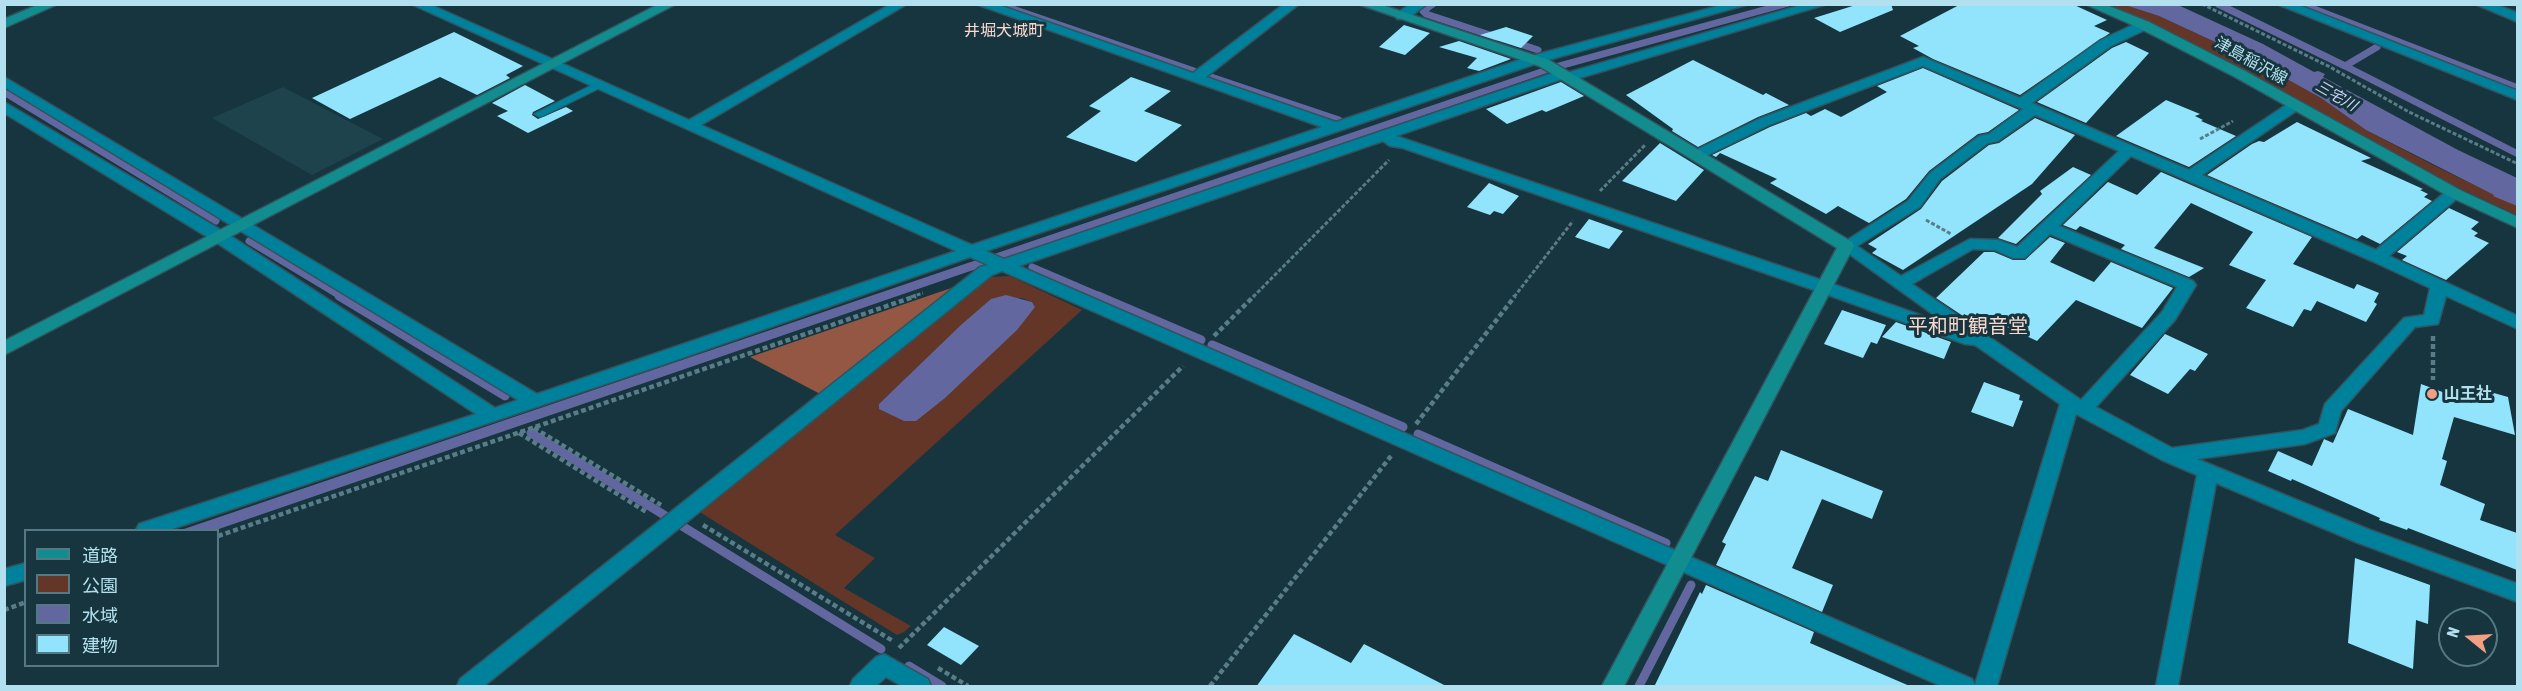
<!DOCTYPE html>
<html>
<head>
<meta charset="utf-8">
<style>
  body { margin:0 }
  #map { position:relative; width:2522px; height:691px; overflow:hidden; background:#16353e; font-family:"Asap Condensed","Noto Sans JP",sans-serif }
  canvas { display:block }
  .frame { position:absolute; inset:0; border:6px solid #b3e0ee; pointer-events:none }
  .legend { position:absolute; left:24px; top:529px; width:195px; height:138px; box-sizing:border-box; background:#16353e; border:2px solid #557984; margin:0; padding:8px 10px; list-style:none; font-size:18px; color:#b3e0ee }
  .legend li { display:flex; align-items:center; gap:12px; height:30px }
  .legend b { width:30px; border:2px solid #557984 }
  .north { position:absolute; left:2438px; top:607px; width:60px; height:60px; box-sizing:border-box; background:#16353e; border:2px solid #557984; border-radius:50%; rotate:288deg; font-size:16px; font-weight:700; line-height:24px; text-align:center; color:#b3e0ee }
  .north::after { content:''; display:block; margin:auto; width:21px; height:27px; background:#f39f84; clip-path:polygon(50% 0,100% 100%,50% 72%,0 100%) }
</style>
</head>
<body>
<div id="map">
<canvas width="2522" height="691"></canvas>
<div class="frame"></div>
<ul class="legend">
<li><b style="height:8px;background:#128d8f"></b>道路</li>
<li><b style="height:16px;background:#633627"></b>公園</li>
<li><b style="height:16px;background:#62689f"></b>水域</li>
<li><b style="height:16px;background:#91e4fc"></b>建物</li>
</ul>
<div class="north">N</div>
</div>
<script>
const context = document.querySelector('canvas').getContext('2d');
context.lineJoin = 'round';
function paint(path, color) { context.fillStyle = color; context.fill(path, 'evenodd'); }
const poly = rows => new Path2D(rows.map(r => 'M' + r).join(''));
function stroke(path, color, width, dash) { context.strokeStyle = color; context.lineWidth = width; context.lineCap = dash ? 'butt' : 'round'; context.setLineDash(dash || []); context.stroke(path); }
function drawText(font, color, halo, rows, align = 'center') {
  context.font = font + ' "Asap Condensed","Noto Sans JP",sans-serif'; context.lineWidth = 6; context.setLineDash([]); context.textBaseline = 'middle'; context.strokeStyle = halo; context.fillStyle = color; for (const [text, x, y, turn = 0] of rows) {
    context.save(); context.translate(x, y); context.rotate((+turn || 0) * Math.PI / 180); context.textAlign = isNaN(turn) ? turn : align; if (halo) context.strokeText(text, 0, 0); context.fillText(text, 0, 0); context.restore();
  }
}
paint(poly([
  [283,87,352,123,383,139,312,175,212,118]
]), '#1e434d');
paint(poly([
  [2104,5,2125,5,2159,16,2282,73,2285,78,2321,98,2366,130,2429,163,2517,206,2517,215,2459,188,2302,105,2216,55,2162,28],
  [1010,276,1082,310,835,535,875,558,844,588,911,626,904,632,897,635,698,511,988,277],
  [1022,298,1032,302,1035,307,879,409,879,404,991,299]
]), '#633627');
paint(poly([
  [960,285,824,396,750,357]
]), '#945744');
paint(poly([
  [1769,5,1794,5,1547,73,216,530,181,530,1557,63],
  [2125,5,2178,5,2263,44,2314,72,2318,71,2325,74,2323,77,2458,150,2517,178,2517,206,2493,196,2494,195,2366,130,2321,98,2285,78,2282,73,2159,16],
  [1006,295,1032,302,1035,307,1017,330,945,398,916,421,904,421,879,409,879,404,961,325,991,299]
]), '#62689f');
stroke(poly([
  [1433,4,1423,11,1426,14,1496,37],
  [2218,4,2345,66],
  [2301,4,2518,88],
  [1004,6,1194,71],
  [1514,42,1538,50],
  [2377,47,2345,66,2518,154],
  [1211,77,1339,120],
  [4,92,216,221],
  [249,241,342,297],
  [1032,267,1102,297]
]), '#62689f', 7);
stroke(poly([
  [339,296,505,396],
  [1098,296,1201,340],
  [1212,345,1403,427],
  [531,433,669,518],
  [1418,434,1666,543],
  [682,526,881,649],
  [909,666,942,686],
  [1639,686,1691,585]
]), '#62689f', 9);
paint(poly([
  [1859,4,1891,4,1893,10,1840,32,1814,18],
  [1961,4,2072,4,2107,20,2094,26,2110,33,2020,95,1933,59,1913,48,1919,46,1900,36],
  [1404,25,1430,33,1405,55,1379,47],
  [1506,27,1533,36,1521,48,1480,35],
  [454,32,523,66,506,75,510,78,477,95,440,77,350,119,312,98],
  [1459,41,1511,59,1479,71,1467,68,1477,58,1439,47],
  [2126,42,2149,53,2086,123,2037,102,2112,48],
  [1693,60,1763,95,1766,93,1789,105,1758,117,1698,147,1672,131,1673,129,1626,95],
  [1923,68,2019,110,1988,132,1978,134,1929,171,1906,199,1869,223,1838,206,1826,214,1770,183,1777,179,1720,153,1716,157,1712,155,1770,127,1806,113,1811,116,1825,109,1841,117,1887,92,1877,86],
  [1131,77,1171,91,1144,111,1182,125,1136,162,1066,137,1101,111,1089,106],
  [1561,82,1584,96,1546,112,1542,110,1507,124,1486,109],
  [525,85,555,101,533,112,532,115,538,119,566,107,573,111,528,133,497,116,508,111,492,103],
  [2166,100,2200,114,2195,116,2203,120,2201,121,2236,136,2189,167,2116,136],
  [2035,118,2075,135,2032,184,1903,270,1872,253,1877,249,1868,244,1921,209,1942,181,1989,145,1999,143],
  [2297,122,2371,158,2361,161,2423,189,2420,190,2428,194,2424,197,2432,201,2380,244,2362,235,2357,239,2207,175,2252,144,2259,141,2264,142],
  [1660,143,1704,170,1676,201,1622,181],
  [2073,167,2091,175,2016,244,1998,238,2042,194,2040,191],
  [2161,172,2312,237,2293,264,2354,289,2357,284,2379,293,2374,302,2377,304,2366,322,2317,301,2311,311,2304,309,2293,327,2246,308,2266,280,2229,265,2253,232,2191,203,2154,248,2204,268,2189,277,2121,249,2125,245,2080,226,2076,230,2063,225,2108,182,2137,195],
  [1489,183,1519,196,1503,214,1494,211,1490,215,1467,207],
  [2449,208,2479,222,2471,229,2478,233,2474,236,2489,243,2446,280,2402,260,2407,256,2397,252],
  [1589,219,1623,231,1609,249,1575,237],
  [2050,237,2065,243,2050,262,2094,282,2111,262,2173,288,2142,328,2076,300,2037,341,1977,313,1972,318,1964,314,1963,316,1936,298,1984,252,1994,252,2013,260,2025,260],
  [1842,310,1886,325,1877,344,1871,342,1863,358,1824,344],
  [1896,322,1951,342,1944,359,1882,337],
  [2165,334,2208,354,2195,371,2190,369,2168,394,2130,375],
  [1984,382,2020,395,2019,400,2023,401,2013,427,1971,412],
  [2421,384,2472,403,2469,386,2508,397,2515,435,2454,417,2442,459,2447,461,2440,485,2485,504,2480,520,2517,533,2517,570,2408,528,2407,530,2379,520,2380,518,2292,479,2291,481,2268,471,2278,451,2312,466,2324,439,2333,443,2348,409,2413,435],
  [1781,450,1883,491,1872,519,1822,499,1792,568,1833,585,1822,612,1716,565,1726,544,1722,542,1755,476,1768,481],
  [2355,558,2430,585,2428,624,2416,620,2413,669,2348,643],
  [1706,585,1814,632,1810,643,1912,687,1654,687,1700,592,1702,594],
  [944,627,979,646,961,665,927,645],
  [1294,634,1351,663,1364,644,1448,687,1256,687]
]), '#91e4fc');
const lane = poly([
  [600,81,604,82,604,86,543,116,539,117,534,114,600,81]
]);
const street = poly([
  [411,4,429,4,689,120,891,4,907,4,701,125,972,245,1322,127,976,4,996,4,1193,73,1284,4,1299,4,1206,77,1336,122,1531,56,1726,4,1749,4,1541,62,986,251,1004,259,1559,71,1570,72,1805,4,1827,4,1573,80,1562,79,1396,136,1830,283,1948,325,1838,246,1908,201,1930,173,1979,136,1989,134,2023,109,1923,66,1769,125,1702,158,1697,160,1689,155,1692,152,1759,119,1923,57,2020,98,2101,40,2139,22,2149,22,2151,25,2149,28,2111,46,2032,103,2189,170,2289,103,2299,103,2301,106,2299,109,2202,175,2376,250,2448,190,2460,190,2462,193,2460,196,2389,256,2518,316,2518,329,2446,296,2438,324,2415,327,2341,411,2335,433,2305,444,2197,459,2370,530,2518,584,2518,602,2356,542,2216,483,2178,686,2156,686,2197,475,2162,460,2076,414,1997,686,1941,686,1002,271,992,275,484,686,457,686,460,679,980,267,988,265,970,257,668,363,169,530,136,530,139,524,476,414,214,241,4,113,4,102,226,233,495,408,518,400,4,87,4,77,537,394,956,251,411,4],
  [2035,115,2119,151,2017,247,1998,240,1970,239,1901,276,1857,246,1920,207,1940,179,1988,143,1998,141,2035,115],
  [1383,141,1390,146,1403,148,1817,291,1965,344,1975,345,2060,404,1975,685,1972,679,1019,266,1383,141],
  [2131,156,2372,261,2430,288,2424,315,2404,318,2325,404,2319,424,2303,430,2172,448,2096,407,2175,320,2196,285,2193,281,2059,226,2131,156],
  [2050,234,2177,287,2162,312,2081,400,1912,284,1973,249,1995,250,2013,258,2025,258,2050,234],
  [1411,4,1427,4,1407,19,1397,19,1395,16,1397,13,1411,4],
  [2277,4,2296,4,2518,91,2518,100,2277,4],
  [2475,4,2494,4,2518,13,2518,22,2475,4],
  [26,563,26,580,4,586,4,569,26,563],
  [884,654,928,679,931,686,902,686,886,677,876,686,850,686,853,679,876,657,884,654]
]);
const secondary = poly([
  [40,4,58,4,4,28,4,19,40,4],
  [659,4,676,4,4,355,4,341,659,4],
  [1358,4,1379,4,1549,60,1852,242,1854,246,1624,686,1602,686,1837,248,1539,66,1358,4],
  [2085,4,2104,4,2149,22,2245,71,2460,190,2518,217,2518,228,2448,196,2235,77,2139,28,2085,4]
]);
stroke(lane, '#32535d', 2);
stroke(street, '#32535d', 3);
stroke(secondary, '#32535d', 3);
stroke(poly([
  [2202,4,2330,67,2409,112,2518,164],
  [2200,139,2233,121],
  [1600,191,1645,145],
  [1926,220,1951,234],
  [911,297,923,293],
  [1253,297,1389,160],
  [1514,297,1573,221]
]), '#587d88', 3, [4, 2]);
stroke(poly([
  [1214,336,1254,296],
  [2433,336,2433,380],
  [1416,424,1515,296],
  [534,428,661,505],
  [519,433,648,513],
  [703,525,893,641],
  [218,536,916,296],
  [4,610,26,602],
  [899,648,1183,366],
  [938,668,968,686],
  [1210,686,1391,456]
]), '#587d88', 4.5, [5, 3]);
paint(lane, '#00819b');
paint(street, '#00819b');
paint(secondary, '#128d8f');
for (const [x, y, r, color] of [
  [2432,394,6,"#f39f84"]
]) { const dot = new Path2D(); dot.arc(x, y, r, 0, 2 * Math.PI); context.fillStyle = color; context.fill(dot); stroke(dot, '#16353e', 2); }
drawText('italic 15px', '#d0d5f7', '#16353e', [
  ["三宅川",2336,96,30]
]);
drawText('16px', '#fad8ce', '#16353e', [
  ["井堀犬城町",1004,31]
]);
drawText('16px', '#b3e0ee', '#16353e', [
  ["津島稲沢線",2251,61,29]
]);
drawText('bold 16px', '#b3e0ee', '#16353e', [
  ["山王社",2444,394]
], 'left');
drawText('20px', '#fad8ce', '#16353e', [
  ["平和町観音堂",1968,327]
]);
</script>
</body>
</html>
